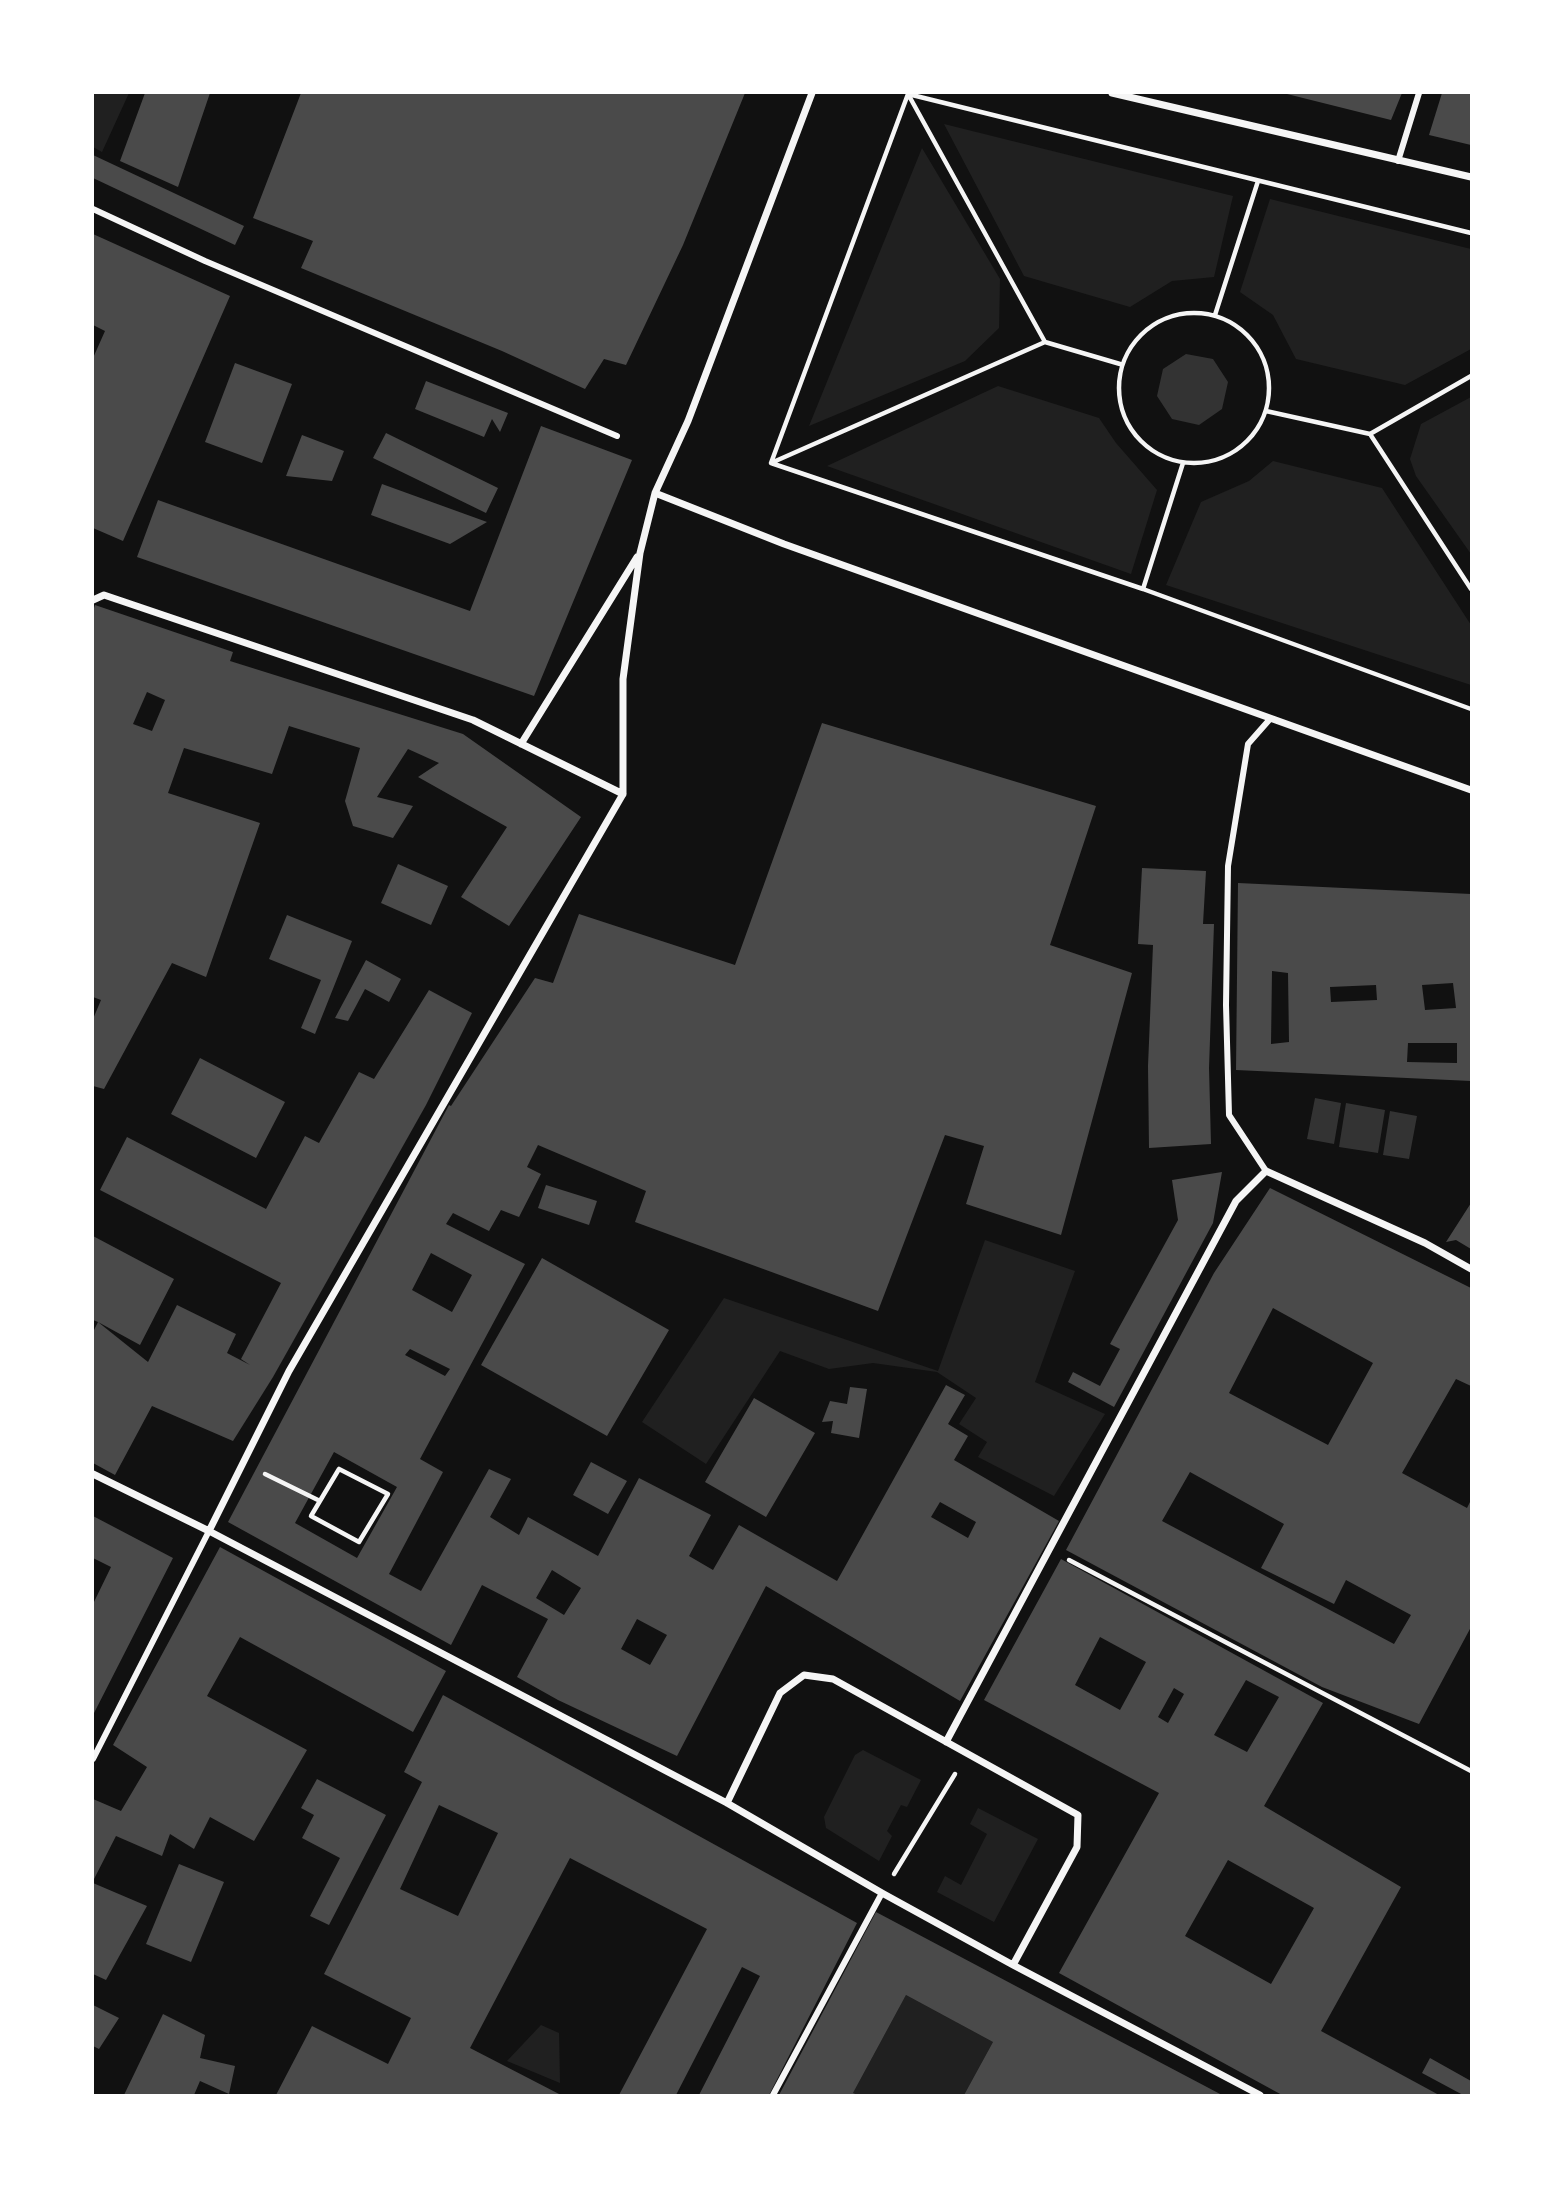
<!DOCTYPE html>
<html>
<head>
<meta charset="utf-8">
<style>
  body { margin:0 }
  #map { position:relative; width:1564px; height:2188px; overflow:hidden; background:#111; font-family:"Open Sans",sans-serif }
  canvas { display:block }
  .frame { position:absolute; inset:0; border:94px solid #fff; pointer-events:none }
</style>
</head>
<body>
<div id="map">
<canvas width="1564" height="2188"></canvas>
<div class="frame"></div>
</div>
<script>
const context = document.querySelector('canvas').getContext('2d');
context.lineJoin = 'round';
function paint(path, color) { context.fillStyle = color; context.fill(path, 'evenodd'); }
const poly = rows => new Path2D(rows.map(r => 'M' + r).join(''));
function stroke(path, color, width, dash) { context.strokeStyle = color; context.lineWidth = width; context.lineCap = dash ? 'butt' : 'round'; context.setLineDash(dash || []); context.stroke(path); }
paint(poly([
  [93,93,129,93,102,152,93,147],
  [944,124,1233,196,1214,277,1172,281,1130,307,1024,276],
  [922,148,1000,279,999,328,965,361,809,426],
  [1270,199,1471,249,1471,349,1405,385,1296,359,1273,315,1240,292],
  [998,386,1099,418,1116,443,1157,490,1131,574,827,466],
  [1471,397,1471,554,1416,476,1410,459,1421,424],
  [1273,461,1382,488,1471,625,1471,685,1166,585,1201,502,1249,481],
  [985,1240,1075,1271,1035,1382,1105,1414,1054,1496,978,1457,987,1442,959,1424,976,1398,937,1372,873,1363,829,1369,780,1351,706,1464,642,1422,724,1298,938,1371],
  [863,1750,921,1780,907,1807,901,1805,887,1831,892,1836,879,1861,826,1828,824,1817,855,1755],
  [978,1808,1038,1839,994,1922,937,1892,945,1876,961,1885,987,1834,970,1824],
  [906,1995,993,2042,964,2095,858,2095,853,2093],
  [541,2025,559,2033,560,2083,507,2061]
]), '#202020');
paint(poly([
  [1186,354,1213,359,1228,382,1222,409,1199,425,1172,419,1157,396,1163,369],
  [1315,1098,1341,1103,1334,1144,1307,1139],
  [1346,1103,1385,1110,1378,1153,1339,1147],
  [1390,1111,1417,1116,1409,1159,1383,1155]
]), '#333');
paint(poly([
  [145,93,210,93,178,187,120,161],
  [301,93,745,93,683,245,626,365,604,359,585,389,502,351,301,268,313,241,253,218],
  [1283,93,1402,93,1391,120],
  [1442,93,1471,93,1471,145,1429,135],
  [93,155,244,226,235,245,93,178],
  [93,234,230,296,123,541,93,528,93,358,105,331,93,325],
  [235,363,292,384,262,463,205,442],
  [426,381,508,413,500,432,492,419,484,437,415,409],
  [541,426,632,460,534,696,137,557,158,500,470,611],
  [386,433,498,488,486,513,373,458],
  [302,435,344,451,332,481,286,476],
  [382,484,487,522,450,544,371,515],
  [95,605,233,652,230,661,463,734,581,817,509,926,461,897,507,827,418,777,439,763,408,749,377,797,413,806,393,838,353,826,345,801,360,748,289,726,272,774,184,748,168,793,260,823,206,977,172,963,104,1089,93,1086,93,1019,101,1000,93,997,93,611],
  [147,692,165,700,152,731,133,724],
  [822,723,1096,806,1050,945,1132,973,1061,1235,966,1204,984,1146,945,1135,878,1311,635,1222,646,1191,538,1145,527,1167,541,1174,519,1217,501,1210,489,1231,453,1213,446,1224,525,1264,420,1459,443,1472,389,1574,421,1591,489,1469,511,1479,490,1517,519,1535,528,1517,598,1556,639,1478,711,1515,689,1556,713,1570,739,1525,837,1581,946,1385,965,1395,948,1424,968,1436,954,1460,1059,1521,960,1701,766,1586,677,1756,558,1700,517,1677,548,1619,482,1585,451,1645,228,1522,449,1105,451,1106,535,978,553,983,579,914,735,965],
  [431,1253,472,1275,452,1312,412,1290],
  [410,1349,450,1369,445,1376,405,1355],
  [334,1452,397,1487,357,1558,295,1523],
  [940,1502,976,1522,968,1538,931,1517],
  [552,1570,581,1588,564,1615,536,1598],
  [637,1619,667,1635,650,1665,621,1649],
  [398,864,448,886,431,925,381,903],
  [1142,868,1206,871,1203,924,1214,924,1209,1068,1211,1144,1149,1148,1148,1066,1153,945,1138,944],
  [1238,883,1471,894,1471,1081,1236,1070],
  [1272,971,1288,973,1289,1042,1271,1044],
  [1453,983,1456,1008,1425,1010,1422,985],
  [1376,985,1377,1000,1331,1002,1330,987],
  [1408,1043,1457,1043,1457,1063,1407,1062],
  [287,915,352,941,315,1034,301,1028,321,980,269,959],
  [366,960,401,979,389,1002,365,989,348,1021,335,1018],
  [429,990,472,1013,426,1105,273,1377,233,1441,152,1406,115,1475,93,1463,93,1332,98,1322,93,1320,93,1236,174,1279,140,1345,98,1322,148,1362,177,1305,236,1334,227,1353,250,1365,241,1359,281,1283,100,1190,127,1137,266,1209,305,1136,319,1143,359,1072,374,1079],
  [200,1058,285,1102,256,1158,171,1114],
  [1222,1172,1213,1223,1114,1407,1068,1382,1073,1372,1100,1386,1120,1349,1110,1344,1178,1220,1172,1180],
  [546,1185,597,1201,589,1225,538,1208],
  [1270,1188,1471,1288,1471,1386,1456,1379,1402,1473,1467,1508,1471,1500,1471,1627,1419,1724,1322,1687,1066,1550,1214,1273],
  [1273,1308,1373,1363,1328,1445,1229,1393],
  [1190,1472,1284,1524,1261,1568,1334,1604,1346,1580,1411,1615,1394,1644,1162,1521],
  [1471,1203,1471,1249,1456,1240,1446,1242],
  [542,1258,669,1330,607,1436,481,1365],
  [850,1387,867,1389,859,1438,831,1433,833,1421,822,1422,830,1401,847,1404],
  [754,1398,815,1433,766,1517,705,1482],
  [591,1462,627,1481,608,1514,573,1495],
  [93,1516,173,1558,93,1715,93,1604,111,1567,93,1558],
  [220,1547,446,1671,413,1732,240,1637,207,1696,307,1750,254,1841,210,1817,194,1849,170,1834,162,1856,116,1836,93,1881,93,1799,121,1811,147,1767,113,1745],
  [1061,1559,1323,1703,1264,1806,1401,1887,1321,2031,1439,2095,1282,2095,1059,1973,1159,1793,984,1700],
  [1100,1637,1146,1662,1120,1710,1075,1685],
  [1246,1680,1279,1697,1247,1752,1214,1735],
  [1174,1688,1184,1694,1168,1723,1158,1717],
  [1228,1860,1314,1908,1271,1984,1185,1936],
  [443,1695,857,1923,769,2095,699,2095,760,1976,742,1967,676,2095,619,2095,707,1929,570,1858,470,2048,561,2095,276,2095,312,2026,388,2064,411,2018,324,1974,422,1782,404,1772],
  [439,1805,498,1833,458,1916,400,1889],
  [317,1779,386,1815,329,1925,310,1916,340,1858,302,1838,314,1815,301,1808],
  [179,1864,224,1882,191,1962,146,1944],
  [93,1883,147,1906,106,1980,93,1974],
  [876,1912,1095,2028,1222,2095,964,2095,993,2042,906,1995,853,2093,858,2095,779,2095],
  [93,2005,119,2018,99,2049,93,2046],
  [163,2014,205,2035,200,2058,235,2066,229,2094,200,2081,194,2095,124,2095],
  [1430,2058,1471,2081,1471,2095,1463,2095,1422,2073]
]), '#4a4a4a');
stroke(poly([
  [908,94,1471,233],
  [908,94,1045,342,1120,364],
  '1119 388a75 75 0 1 1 150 0a75 75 0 1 1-150 0Z',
  [1215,315,1258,181],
  [1266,411,1370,434,1471,376],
  [1370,434,1471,589],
  [771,463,1143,589,1471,709],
  [771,463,908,94],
  [771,463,1045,342],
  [1143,589,1183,463],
  [339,1469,388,1494,359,1542,311,1516,339,1469],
  [265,1474,320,1501],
  [1069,1560,1471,1771],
  [894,1874,955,1774]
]), '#f5f5f5', 4.5);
stroke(poly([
  [1398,161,1419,93],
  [93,209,205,261,617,436],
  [1266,1171,1229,1115,1226,1005,1228,866,1248,744,1270,719],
  [93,1759,209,1531],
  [773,2095,882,1893]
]), '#f5f5f5', 6);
stroke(poly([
  [1112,93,1471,177],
  [655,493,784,544,1471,790],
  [93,600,104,595,473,720,623,794,289,1371,209,1531],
  [521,744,637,557],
  [623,794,623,679,640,553,655,493,688,421,812,93],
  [93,1474,209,1531,727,1803,882,1893,1013,1965,1260,2095],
  [946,1742,1236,1201,1266,1171,1425,1243,1471,1269],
  [727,1803,780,1693,804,1675,833,1679,1078,1815,1077,1847,1013,1965]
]), '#f5f5f5', 7);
</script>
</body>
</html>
